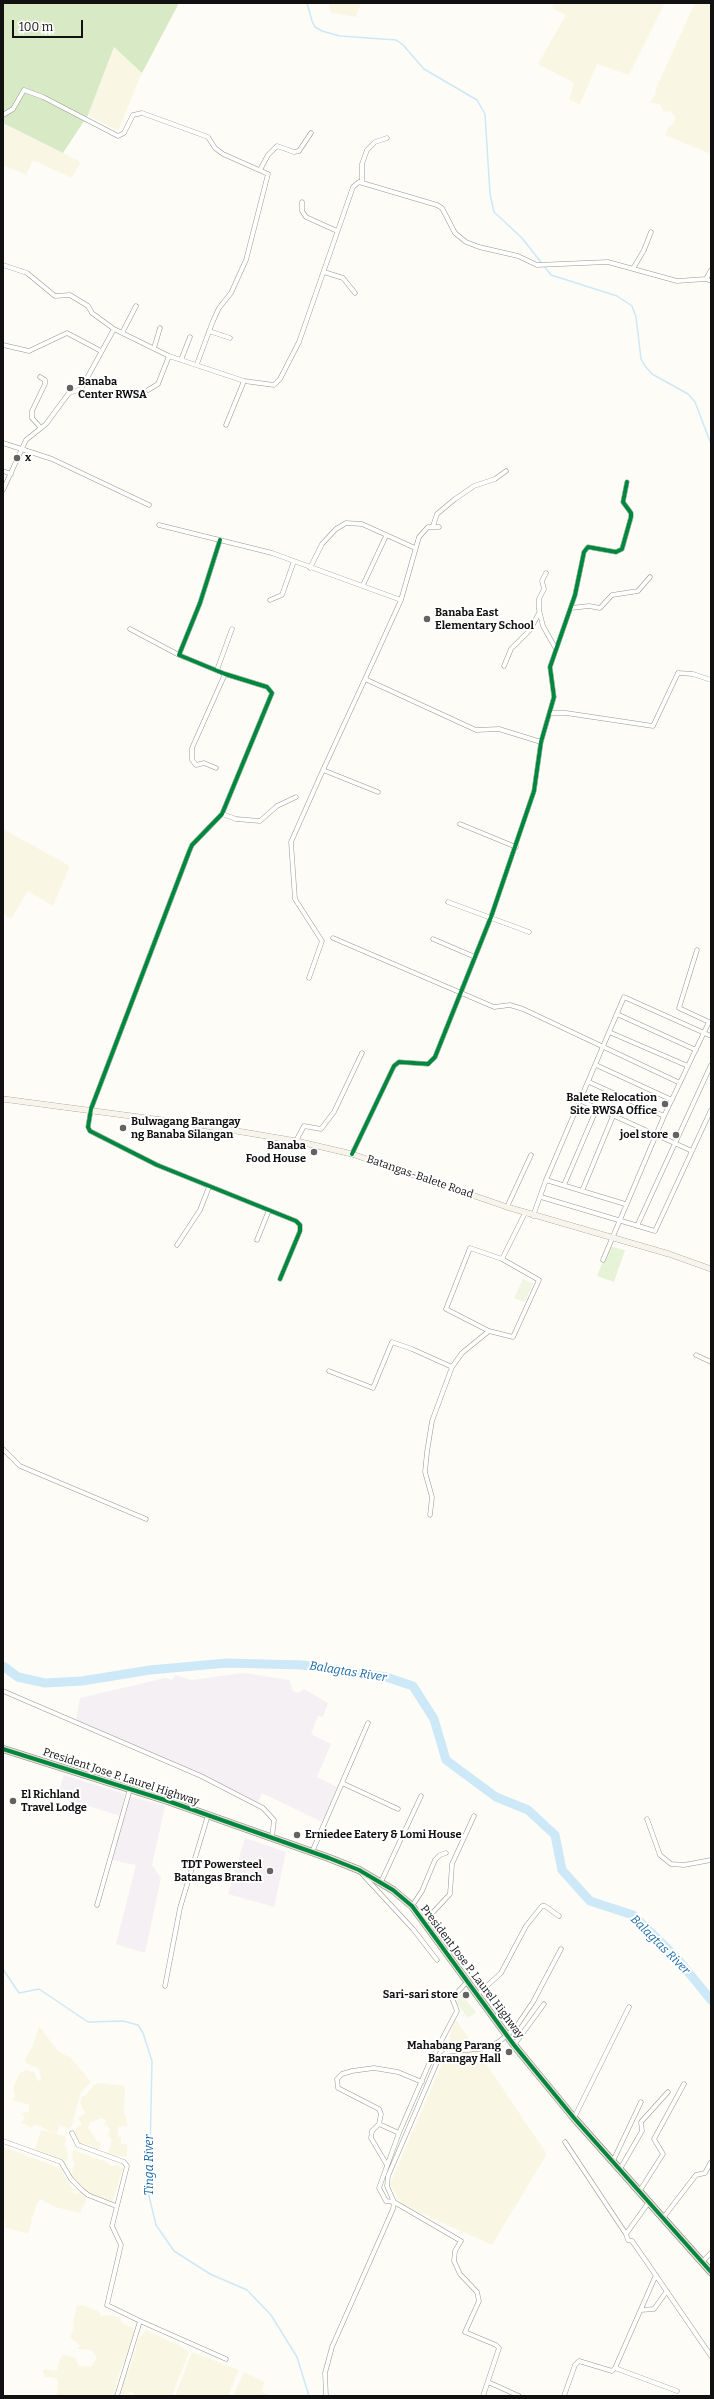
<!DOCTYPE html>
<html>
<head>
<meta charset="utf-8">
<style>
  body { margin:0 }
  #map { position:relative; width:714px; height:2399px; overflow:hidden; background:#fdfcf7; font-family:Bitter,serif }
  canvas { display:block }
  .frame { position:absolute; inset:0; border:4px solid #111; pointer-events:none }
  .scale { position:absolute; left:12px; top:20px; width:71px; height:18px; box-sizing:border-box; border:2px solid #111; border-top:0; padding-left:5px; font-size:12px; line-height:14px; white-space:nowrap; color:#111; -webkit-text-stroke:3px #fff; paint-order:stroke }
</style>
</head>
<body>
<div id="map">
<canvas width="714" height="2399"></canvas>
<div class="frame"></div>
<div class="scale">100 m</div>
</div>
<script>
const context = document.querySelector('canvas').getContext('2d');
context.lineJoin = 'round';
function paint(path, color) { context.fillStyle = color; context.fill(path, 'evenodd'); }
const poly = rows => new Path2D(rows.map(r => 'M' + r).join(''));
function stroke(path, color, width, dash) { context.strokeStyle = color; context.lineWidth = width; context.lineCap = dash ? 'butt' : 'round'; context.setLineDash(dash || []); context.stroke(path); }
function drawText(font, color, halo, rows, align = 'center') {
  context.font = font + ' Bitter,serif'; context.lineWidth = 4; context.setLineDash([]); context.textBaseline = 'middle'; context.strokeStyle = halo; context.fillStyle = color; for (const [text, x, y, turn = 0] of rows) {
    context.save(); context.translate(x, y); context.rotate((+turn || 0) * Math.PI / 180); context.textAlign = isNaN(turn) ? turn : align; if (halo) context.strokeText(text, 0, 0); context.fillText(text, 0, 0); context.restore();
  }
}
paint(poly([
  [244,1673,289,1680,293,1691,298,1693,304,1689,328,1703,323,1717,318,1716,311,1734,331,1744,317,1777,337,1787,322,1822,262,1793,258,1802,201,1775,76,1721,80,1698,165,1678,172,1680,175,1675,191,1680],
  [64,1775,125,1794,120,1816,57,1796],
  [129,1796,165,1806,152,1865,161,1878,145,1953,116,1944,136,1865,111,1860],
  [245,1838,286,1852,274,1907,228,1894]
]), '#f5f0f3');
paint(poly([
  [328,3,361,3,356,17,331,13],
  [554,3,665,3,629,75,597,64,580,105,569,99,574,83,538,64,566,15,552,8],
  [695,3,711,3,711,154,665,135,669,126,672,125,676,118,670,111,664,112,660,104,649,103,655,95,656,88],
  [114,47,142,73,118,131,88,115],
  [3,123,81,162,72,178,33,160,26,175,3,165],
  [3,829,70,866,53,906,28,891,11,919,3,913],
  [455,2018,547,2154,492,2245,401,2204,390,2184,443,2061],
  [39,2026,58,2051,71,2058,91,2082,81,2092,72,2126,69,2129,60,2125,57,2133,49,2132,41,2126,34,2125,32,2128,21,2123,25,2117,21,2113,29,2112,29,2105,12,2100,15,2096,13,2088,19,2074,25,2070,34,2072,38,2081,41,2080,39,2069,26,2063,25,2059,33,2045],
  [99,2083,125,2086,124,2112,128,2126,118,2127,118,2137,121,2137,121,2144,127,2144,127,2157,116,2156,115,2159,107,2156,112,2141,108,2135,110,2130,108,2126,104,2125,106,2120,101,2118,90,2123,88,2127,97,2141,101,2143,98,2151,94,2151,93,2146,87,2145,86,2148,78,2144,75,2138,71,2137,72,2133,76,2131,76,2128,82,2124,78,2118,85,2113,80,2103,82,2096,85,2096,94,2085],
  [41,2130,65,2136,66,2142,64,2145,66,2146,68,2157,63,2167,61,2160,34,2152],
  [3,2147,61,2168,66,2180,72,2187,73,2193,76,2194,78,2192,87,2199,80,2213,55,2207,41,2199,37,2203,33,2217,31,2217,32,2221,28,2234,4,2227,6,2224,3,2219],
  [73,2150,107,2162,111,2166,117,2165,123,2168,112,2203,90,2195,70,2177,75,2163,72,2160],
  [82,2305,98,2311,101,2316,112,2315,120,2318,122,2323,134,2329,134,2336,118,2377,114,2396,56,2396,58,2390,58,2380,52,2377,45,2377,42,2371,45,2369,57,2371,60,2358,64,2355,75,2357,79,2366,91,2367,97,2358,91,2350,77,2349,80,2346,70,2337,74,2327,73,2321,77,2306],
  [146,2330,181,2346,189,2352,172,2396,135,2395,132,2392,129,2392,129,2395,119,2393,131,2365,138,2340],
  [192,2352,239,2370,228,2396,175,2396],
  [244,2372,265,2382,261,2391,271,2396,233,2396]
]), '#f9f7e4');
paint(poly([
  [609,1246,625,1250,614,1282,597,1276]
]), '#e7f3d7');
paint(poly([
  [3,3,179,3,142,73,114,47,88,115,63,153,3,123]
]), '#d8eac5');
paint(poly([
  [523,1279,533,1284,524,1302,514,1298],
  [461,1994,476,2012,468,2018,454,2000]
]), '#f0f6e1');
stroke(poly([
  [307,3,312,21,315,27,322,31,340,36,396,40,403,45,424,69,477,100,485,114,490,194,494,212,522,238,551,275,617,296,632,306,636,317,641,359,645,366,652,374,688,394,695,402,711,444],
  [3,1969,19,1993,39,1989,88,2022,123,2021,138,2025,143,2033,152,2061,149,2196,156,2225,174,2251,210,2274,247,2290,271,2315,297,2357,309,2396]
]), '#cde8f7', 1.5);
stroke(poly([
  [3,1666,18,1677,45,1683,82,1681,150,1670,227,1663,302,1665,386,1677,413,1686,434,1719,446,1760,496,1797,528,1810,555,1835,562,1870,590,1901,633,1915,676,1957,711,2000]
]), '#cde8f7', 9);
const street = poly([
  [3,115,13,109,24,90,43,97,118,136,124,133,133,115,142,113,208,137,215,148,223,154,268,174,246,260,231,293,219,308,213,321,197,364],
  [260,170,268,155,277,146,294,152,299,151,311,133],
  [362,182,362,164,367,150,375,142,387,138],
  [302,202,302,211,306,217,337,231],
  [3,265,27,273,55,296,70,295,88,306,92,313,114,329,81,389,69,393,46,424,26,440,3,490],
  [634,267,644,250,651,232],
  [324,272,343,278,355,293],
  [706,279,711,270],
  [114,329,169,356,244,381,274,385,280,379,299,342,353,187,359,182,437,205,442,208,455,233,466,242,479,247,518,256,537,265,608,262,677,281,706,279,711,281],
  [209,331,230,338],
  [122,333,136,306],
  [3,345,29,351,67,333,101,351],
  [154,348,160,328],
  [181,360,190,337],
  [148,390,158,384,169,356],
  [226,425,244,381],
  [40,427,32,418,32,411,45,384,45,380,40,377],
  [3,443,52,459,149,505],
  [3,471,11,474],
  [159,525,272,553,401,600],
  [433,526,437,514,455,499,474,486,495,479,506,471],
  [220,540,200,603,179,655,225,674,267,687,272,693,222,814,192,845,189,852,91,1109,88,1127,90,1131,157,1165,296,1221,300,1225,300,1231,280,1279],
  [310,568,322,544,336,529,346,523,362,524,415,548],
  [546,573,542,581,544,589,539,599,539,610,543,626,556,649],
  [363,585,386,536],
  [270,600,282,595,294,561],
  [571,608,589,606,600,608,612,595,638,591,650,577],
  [130,629,179,655],
  [504,666,511,649,530,630,539,613],
  [217,670,232,629],
  [365,679,401,600,419,537,428,527,439,527],
  [551,713,566,713,653,726,678,673,693,674,711,680],
  [216,768,204,763,196,765,192,760,192,748,225,674],
  [378,792,323,770,365,679,476,730,499,729,541,742],
  [222,814,236,819,260,821,277,806,296,797],
  [460,824,516,847],
  [448,902,529,932],
  [333,938,494,1007,510,1005,523,1009,680,1083],
  [433,939,475,957],
  [309,978,322,941,295,899,291,842,323,770],
  [617,1014,696,1050],
  [609,1032,688,1066],
  [596,1065,672,1100],
  [589,1082,664,1116],
  [581,1101,692,1151],
  [296,1141,304,1126,321,1129,334,1112,362,1053],
  [352,1154,394,1066,399,1062,428,1064,435,1057,491,917,534,791,541,742,554,697,550,667,575,595,584,552,588,547,616,552,622,549,631,517,631,513,623,502,627,482],
  [546,1180,625,1204],
  [564,1185,597,1108],
  [582,1191,613,1116],
  [541,1197,655,1231,711,1110],
  [507,1207,531,1155],
  [533,1216,546,1180,624,997,711,1036],
  [637,1226,711,1065],
  [257,1240,269,1210],
  [177,1245,200,1210,209,1187],
  [470,1248,502,1259,539,1280,513,1337,489,1331,446,1309,470,1248],
  [502,1259,525,1213],
  [603,1260,664,1116,709,1022,679,1008,697,950],
  [696,1355,711,1362],
  [329,1371,373,1388,392,1342,412,1349,452,1367,462,1353,489,1331],
  [3,1449,20,1466,146,1519],
  [430,1515,432,1497,425,1472,427,1452,432,1421,452,1367],
  [3,1691,201,1776,263,1808,274,1820,272,1838],
  [342,1783,398,1809],
  [647,1819,660,1855,671,1864,684,1865,711,1860],
  [312,1852,368,1723],
  [363,1875,413,1929,437,1960],
  [381,1882,421,1796],
  [97,1905,130,1789],
  [412,1906,422,1891,435,1860,440,1855,446,1853],
  [424,1922,450,1894,452,1864,474,1816],
  [467,1982,452,1998,457,2011,429,2064,399,2133,379,2188,386,2201,394,2202,461,2241,455,2251,454,2261,460,2274,477,2292,479,2301,465,2332,496,2345,499,2348,483,2396],
  [165,1986,180,1908,208,1815],
  [477,1995,501,1973,526,1926,542,1906,545,1906,559,1916],
  [514,2045,544,2004],
  [574,2118,629,2007],
  [379,2124,372,2131,371,2138,387,2165],
  [72,2133,78,2145,124,2162,127,2166,112,2226,121,2245,107,2305,140,2321],
  [399,2133,379,2124,381,2114,379,2109,338,2088,337,2079,342,2074,352,2071,374,2068,398,2072,422,2082],
  [3,2141,61,2162,71,2179,82,2190,88,2195,116,2206],
  [565,2142,626,2234],
  [613,2161,641,2102],
  [620,2169,642,2131,641,2122,668,2092],
  [639,2192,663,2154,654,2139,684,2084],
  [649,2202,626,2234,628,2240,632,2241,646,2261,711,2356],
  [663,2218,696,2175,705,2173,711,2162],
  [702,2262,711,2253],
  [641,2310,654,2309,667,2291],
  [615,2368,677,2391],
  [488,2382,519,2396],
  [117,2396,140,2321,226,2359],
  [326,2396,325,2373,332,2347,393,2209,394,2202,387,2186,388,2176,438,2060,447,2052,488,2048,500,2041,516,2027,533,2002,561,1949],
  [564,2396,575,2365,579,2361,612,2371,615,2368,656,2275]
]);
const secondary = poly([
  [3,1099,207,1126,296,1141,352,1154,507,1207,669,1254,711,1269]
]);
const highway = poly([
  [3,1749,168,1801,329,1858,359,1870,393,1890,412,1906,514,2045,574,2118,711,2272]
]);
stroke(street, '#979795', 5);
stroke(secondary, '#8e8d8b', 6);
stroke(highway, '#858482', 8);
stroke(street, '#fffffe', 4);
stroke(secondary, '#f6f4eb', 5.5);
stroke(highway, '#eae1d8', 7);
stroke(poly([
  [220,540,200,603,179,655,225,674,267,687,272,693,222,814,192,845,189,852,91,1109,88,1127,90,1131,157,1165,296,1221,300,1225,300,1231,280,1279],
  [352,1154,394,1066,399,1062,428,1064,435,1057,491,917,534,791,541,742,554,697,550,667,575,595,584,552,588,547,616,552,622,549,631,517,631,513,623,502,627,482],
  [3,1749,168,1801,329,1858,359,1870,393,1890,412,1906,514,2045,574,2118,711,2272]
]), '#00873e', 4);
for (const [x, y, r, color] of [
  [70,388,4,"#646362"],
  [17,458,4,"#646362"],
  [427,619,4,"#646362"],
  [665,1104,4,"#646362"],
  [123,1128,4,"#646362"],
  [676,1135,4,"#646362"],
  [314,1152,4,"#646362"],
  [13,1801,4,"#646362"],
  [297,1835,4,"#646362"],
  [270,1871,4,"#646362"],
  [466,1995,4,"#646362"],
  [509,2052,4,"#646362"]
]) { const dot = new Path2D(); dot.arc(x, y, r, 0, 2 * Math.PI); context.fillStyle = color; context.fill(dot); stroke(dot, '#fff', 1.5); }
drawText('bold 11px', '#111', '#fff', [
  ["Banaba",78,382],
  ["Center RWSA",78,395],
  ["x",25,458],
  ["Banaba East",435,613],
  ["Elementary School",435,626],
  ["Balete Relocation",657,1098,"right"],
  ["Site RWSA Office",657,1111,"right"],
  ["Bulwagang Barangay",131,1122],
  ["ng Banaba Silangan",131,1135],
  ["joel store",668,1135,"right"],
  ["Banaba",306,1146,"right"],
  ["Food House",306,1159,"right"],
  ["El Richland",21,1795],
  ["Travel Lodge",21,1808],
  ["Erniedee Eatery & Lomi House",305,1835],
  ["TDT Powersteel",262,1865,"right"],
  ["Batangas Branch",262,1878,"right"],
  ["Sari-sari store",458,1995,"right"],
  ["Mahabang Parang",501,2046,"right"],
  ["Barangay Hall",501,2059,"right"]
], 'left');
drawText('11px', '#111', '#fff', [
  ["Batangas-Balete Road",420,1177,19],
  ["President Jose P. Laurel Highway",121,1777,18],
  ["President Jose P. Laurel Highway",472,1972,53]
]);
drawText('italic 12px', '#1768a6', '#fff', [
  ["Balagtas River",348,1672,9],
  ["Balagtas River",660,1945,45],
  ["Tinga River",150,2165,-90]
]);
</script>
</body>
</html>
